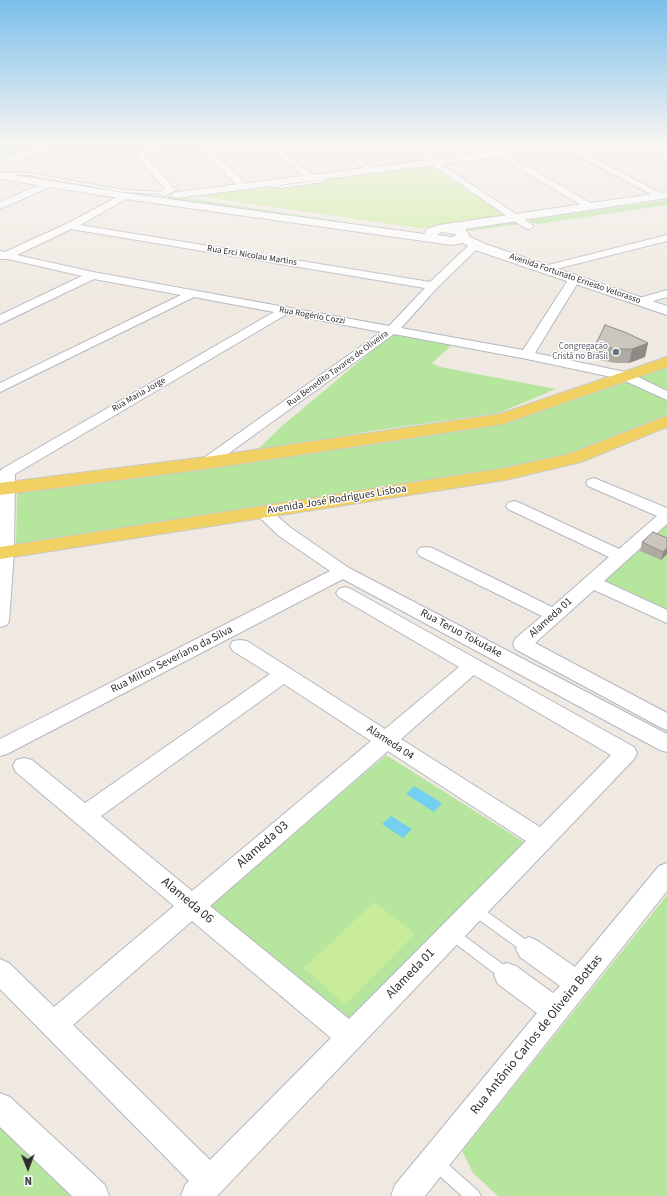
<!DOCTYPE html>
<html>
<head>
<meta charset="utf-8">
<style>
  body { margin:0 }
  #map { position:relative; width:667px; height:1196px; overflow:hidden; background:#efe9e1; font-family:"Source Sans 3",sans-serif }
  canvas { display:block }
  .north { position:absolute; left:8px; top:1148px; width:40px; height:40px; -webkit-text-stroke:3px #fff; paint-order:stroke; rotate:179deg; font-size:11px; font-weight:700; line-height:16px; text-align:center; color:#2e2e2e }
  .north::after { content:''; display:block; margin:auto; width:14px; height:18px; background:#2e2e2e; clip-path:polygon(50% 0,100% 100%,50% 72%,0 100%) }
</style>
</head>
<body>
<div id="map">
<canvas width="667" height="1196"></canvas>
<div class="north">N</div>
</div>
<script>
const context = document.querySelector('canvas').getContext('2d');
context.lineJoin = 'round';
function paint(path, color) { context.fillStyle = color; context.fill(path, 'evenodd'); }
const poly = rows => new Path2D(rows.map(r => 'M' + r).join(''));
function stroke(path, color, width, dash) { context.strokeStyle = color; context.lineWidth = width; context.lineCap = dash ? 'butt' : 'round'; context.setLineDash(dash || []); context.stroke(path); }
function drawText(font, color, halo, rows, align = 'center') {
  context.font = font + ' "Source Sans 3",sans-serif'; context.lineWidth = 3; context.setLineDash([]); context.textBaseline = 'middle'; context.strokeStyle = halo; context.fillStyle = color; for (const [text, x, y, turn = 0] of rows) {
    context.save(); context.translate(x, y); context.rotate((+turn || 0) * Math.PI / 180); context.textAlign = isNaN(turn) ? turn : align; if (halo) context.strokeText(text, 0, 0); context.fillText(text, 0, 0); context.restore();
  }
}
paint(poly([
  [60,144,155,144,133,154,131,157,34,168,19,164]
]), '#f0e6d1');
paint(poly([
  [0,144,43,144,6,158,0,157],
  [178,144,231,144,157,152],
  [171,196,430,235,167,199,167,197],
  [667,200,667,205,539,224,530,222,531,219,542,218],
  [517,220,522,224,468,231,460,227],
  [392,334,452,345,432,363,440,367,556,389,499,413,371,431,255,452,282,426],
  [667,366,667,392,636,377],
  [623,380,667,400,667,418,572,455,501,471,16,546,17,492,386,443,504,421],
  [667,523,667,610,603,580],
  [386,755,524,842,347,1023,209,907],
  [667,895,667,1196,498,1196,473,1173,462,1151],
  [0,1118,80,1196,0,1196]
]), '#b6e59e');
paint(poly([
  [427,164,506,216,420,228,190,195],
  [374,902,415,934,345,1005,304,968]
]), '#c9ec9a');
paint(poly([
  [414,786,442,803,434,812,406,794],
  [391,816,412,829,403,838,382,824]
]), '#75cff0');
const service = poly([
  [7,172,29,173,123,190,164,192,166,193,164,194,123,192,29,175,0,175,0,173,7,172],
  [325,178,327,179,322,182,280,188,272,187,268,183,270,182,280,186,321,180,325,178],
  [475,905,479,906,533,945,535,949,533,953,529,955,525,953,471,914,469,910,471,906,475,905],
  [452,928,456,930,512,971,513,975,512,979,507,981,502,979,448,938,446,934,448,930,452,928],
  [437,1157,442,1159,478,1191,481,1196,462,1196,432,1169,430,1164,432,1159,437,1157]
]);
const minor = poly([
  [162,144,172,144,146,157,176,190,164,196,159,193,165,189,137,157,141,152,162,144],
  [265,144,274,144,316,177,314,179,308,179,265,144],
  [330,144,339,144,374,169,370,172,367,171,330,144],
  [401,144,410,144,534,226,529,229,525,228,401,144],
  [465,144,474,144,490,155,486,158,483,157,465,144],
  [534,144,544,144,550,147,546,150,534,144],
  [561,144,568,144,666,196,661,199,658,198,561,147,561,144],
  [630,144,640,144,667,156,667,162,630,144],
  [207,147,210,148,248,186,246,188,240,188,204,152,203,150,204,148,207,147],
  [499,150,594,205,596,207,594,209,588,209,496,155,495,153,496,151,499,150],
  [49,181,54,184,52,186,0,209,0,202,49,181],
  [125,193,128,194,130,196,128,198,80,225,430,282,471,243,479,243,480,245,479,247,437,288,401,328,523,350,570,277,578,277,580,279,535,353,630,373,667,391,667,400,621,379,527,359,394,334,211,466,206,468,201,466,198,463,201,460,381,332,287,314,15,474,14,552,9,621,7,625,0,627,0,471,2,469,274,312,194,297,0,392,0,383,181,295,94,279,0,324,0,315,82,276,8,259,0,259,0,251,5,252,66,224,125,193],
  [71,229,425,288,389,326,93,272,17,255,71,229],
  [667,235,667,241,544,272,538,269,540,267,667,235],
  [667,290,667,297,640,305,636,303,634,301,636,299,667,290],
  [594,478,667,508,667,524,604,581,667,610,667,623,594,590,535,643,667,713,667,730,660,727,515,649,513,644,515,639,542,616,420,556,417,552,420,548,426,547,432,548,552,607,609,557,508,509,506,506,508,503,514,501,520,503,619,549,657,516,588,486,586,483,588,480,594,478],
  [263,507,269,509,291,528,349,568,667,734,667,752,660,750,343,579,7,754,0,756,0,739,330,571,279,536,257,515,255,512,257,509,263,507],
  [345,587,351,589,634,747,637,753,634,759,217,1196,181,1196,185,1185,189,1181,0,989,0,959,9,963,54,1007,174,906,16,772,13,766,16,760,24,758,32,760,85,803,270,674,233,651,230,646,233,641,240,640,247,641,385,729,459,667,339,597,336,593,339,589,345,587],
  [474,675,611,755,540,827,401,739,474,675],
  [284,684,371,741,192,891,101,816,284,684],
  [388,751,526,841,349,1019,210,906,388,751],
  [192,921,331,1038,210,1160,73,1025,192,921],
  [667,863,667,891,425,1196,391,1196,395,1185,537,1013,498,984,494,975,498,966,507,963,516,966,553,993,560,986,520,957,516,949,520,941,529,937,538,941,575,967,659,866,667,863],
  [0,1093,10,1097,105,1185,109,1196,72,1196,0,1127,0,1093]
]);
const tertiary = poly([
  [555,144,580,144,575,147,177,198,173,197,171,195,173,193,177,192,555,144],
  [463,234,488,245,667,306,667,315,478,251,459,241,457,238,459,235,463,234]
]);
const secondary = poly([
  [40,144,53,144,52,146,10,163,6,164,1,161,2,159,40,144],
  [0,173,125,193,424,234,427,229,439,225,667,192,667,198,465,229,470,236,468,239,463,243,452,245,125,199,0,179,0,173],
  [442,232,455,234,457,235,452,237,437,235,442,232]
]);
const primary = poly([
  [667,357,667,367,503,424,206,469,0,495,0,483,206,457,500,414,667,357],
  [667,416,667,427,581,462,505,480,0,559,0,547,505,468,569,454,667,416]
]);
stroke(service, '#b4b7c1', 2);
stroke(minor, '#b4b7c1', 2);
stroke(tertiary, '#b4b7c1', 2);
stroke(secondary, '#b4b7c1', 2);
stroke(primary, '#c9c9c9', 2);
paint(service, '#fff');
paint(minor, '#fff');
paint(tertiary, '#fff');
paint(secondary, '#fff');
paint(primary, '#f2d163');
paint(poly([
  [648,343,645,357,629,363,616,363,592,359,595,346],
  [667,538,667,554,661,560,640,551,642,542]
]), '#afaba4');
paint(poly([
  [648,343,645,357,629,363,632,349],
  [667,548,667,554,661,560,663,552]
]), '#8e8b86');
const building = poly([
  [605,325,627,333,648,343,632,349,618,349,595,346,605,325],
  [653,532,667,538,667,548,663,552,642,542,653,532]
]);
paint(building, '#cbc7bf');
stroke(building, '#8e8b86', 1);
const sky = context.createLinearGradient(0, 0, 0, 311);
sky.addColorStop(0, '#7abfeb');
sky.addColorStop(0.46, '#f8f5f2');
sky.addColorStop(1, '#f8f5f200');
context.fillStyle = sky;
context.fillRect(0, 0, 667, 311);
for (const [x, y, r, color] of [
  [616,352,4,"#6b7280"]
]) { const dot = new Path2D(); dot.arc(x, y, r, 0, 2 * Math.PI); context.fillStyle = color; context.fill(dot); stroke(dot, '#fff', 1.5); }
drawText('9px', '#2e2e2e', '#fff', [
  ["Rua Erci Nicolau Martins",252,256,9],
  ["Avenida Fortunato Ernesto Vetorasso",575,279,19],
  ["Rua Rogério Cozzi",312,316,10],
  ["Rua Benedito Tavares de Oliveira",338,369,-36],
  ["Rua Maria Jorge",139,395,-30]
]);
drawText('9px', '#5b616d', '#fff', [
  ["Congregação",608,347],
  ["Cristã no Brasil",608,357]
], 'right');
drawText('11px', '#2e2e2e', '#fff', [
  ["Avenida José Rodrigues Lisboa",337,500,-9],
  ["Alameda 01",551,618,-42],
  ["Rua Teruo Tokutake",461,634,28],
  ["Rua Milton Severiano da Silva",172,660,-27],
  ["Alameda 04",390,743,33]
]);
drawText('13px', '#2e2e2e', '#fff', [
  ["Alameda 03",263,845,-41],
  ["Alameda 06",187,901,40],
  ["Alameda 01",411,974,-46],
  ["Rua Antônio Carlos de Oliveira Bottas",537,1035,-51]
]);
</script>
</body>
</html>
